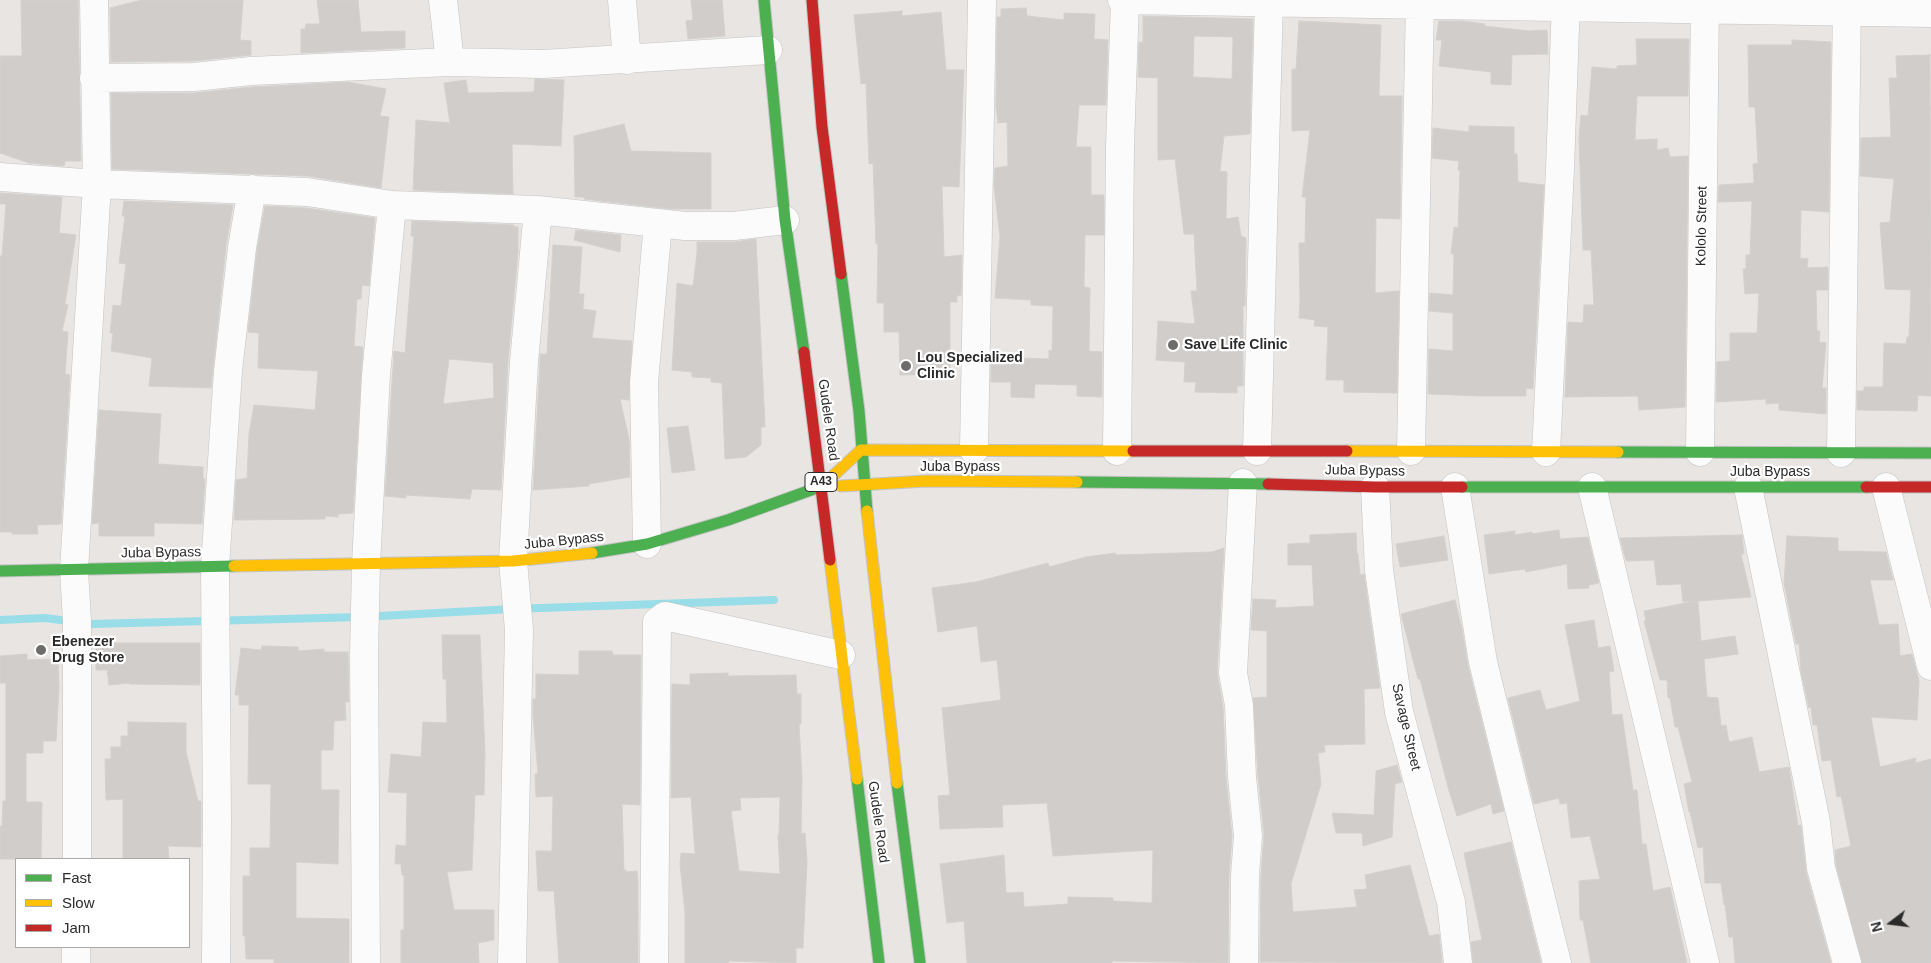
<!DOCTYPE html>
<html>
<head>
<meta charset="utf-8">
<style>
  body { margin:0 }
  #map { position:relative; width:1931px; height:963px; overflow:hidden; background:#e8e5e2; font-family:Helvetica,sans-serif }
  canvas { display:block }
  .legend { position:absolute; left:15px; top:858px; width:175px; height:90px; box-sizing:border-box; background:#fff; border:1px solid #aaa; margin:0; padding:6px 9px; list-style:none; font-size:15px; color:#2b2b2b }
  .legend li { display:flex; align-items:center; gap:10px; height:25px }
  .legend b { width:25px; border:1px solid #aaa }
  .north { position:absolute; left:1866px; top:898px; width:50px; height:50px; -webkit-text-stroke:4px #fff; paint-order:stroke; rotate:255deg; font-size:14px; font-weight:700; line-height:20px; text-align:center; color:#2b2b2b }
  .north::after { content:''; display:block; margin:auto; width:18px; height:22px; background:#2b2b2b; clip-path:polygon(50% 0,100% 100%,50% 72%,0 100%) }
</style>
</head>
<body>
<div id="map">
<canvas width="1931" height="963"></canvas>
<ul class="legend">
<li><b style="height:6px;background:#4caf50"></b>Fast</li>
<li><b style="height:6px;background:#ffc107"></b>Slow</li>
<li><b style="height:6px;background:#c62828"></b>Jam</li>
</ul>
<div class="north">N</div>
</div>
<script>
const context = document.querySelector('canvas').getContext('2d');
context.lineJoin = 'round';
const poly = rows => new Path2D(rows.map(r => 'M' + r).join(''));
function stroke(path, color, width, dash) { context.strokeStyle = color; context.lineWidth = width; context.lineCap = dash ? 'butt' : 'round'; context.setLineDash(dash || []); context.stroke(path); }
function paint(path, color) { context.fillStyle = color; context.fill(path, 'evenodd'); }
function drawText(font, color, halo, rows, align = 'center') {
  context.font = font + ' Helvetica,sans-serif'; context.lineWidth = 4.5; context.setLineDash([]); context.textBaseline = 'middle'; context.strokeStyle = halo; context.fillStyle = color; for (const [text, x, y, turn = 0] of rows) {
    context.save(); context.translate(x, y); context.rotate((+turn || 0) * Math.PI / 180); context.textAlign = isNaN(turn) ? turn : align; if (halo) context.strokeText(text, 0, 0); context.fillText(text, 0, 0); context.restore();
  }
}
stroke(poly([
  [0,620,45,618,91,624,361,617,512,609,774,600]
]), '#98dde8', 8);
const building = poly([
  [21,0,78,0,81,161,65,161,64,166,29,163,0,153,0,56,22,56,21,0],
  [142,0,243,0,240,40,251,41,251,55,193,61,111,62,110,8,142,0],
  [317,0,358,0,361,32,405,31,405,48,301,53,301,29,305,29,306,24,320,24,317,0],
  [691,0,722,0,725,36,688,39,686,21,693,20,691,0],
  [1026,8,1027,16,1064,20,1064,13,1095,14,1094,39,1108,40,1106,105,1079,105,1076,147,1091,147,1091,195,1104,195,1104,235,1085,235,1084,287,1090,288,1089,351,1102,352,1102,397,1077,396,1077,385,1035,384,1034,398,1011,397,1011,382,991,382,991,357,1049,359,1049,350,1052,351,1053,306,1031,305,1031,300,995,298,1000,237,994,186,995,168,1008,166,1007,122,998,123,996,106,997,17,1001,17,1001,9,1026,8],
  [902,11,902,16,941,12,946,70,964,70,959,187,942,186,944,257,962,255,961,296,957,295,957,302,950,302,950,374,900,375,899,332,884,332,884,303,877,303,878,244,876,244,873,163,869,164,866,83,861,84,854,15,902,11],
  [1143,16,1253,19,1250,134,1224,136,1220,171,1227,172,1226,219,1238,217,1241,236,1246,238,1245,306,1243,306,1243,386,1237,386,1237,393,1195,392,1196,382,1184,382,1185,362,1156,360,1158,321,1195,324,1191,291,1197,291,1194,234,1184,234,1175,159,1158,160,1158,78,1138,77,1139,42,1143,43,1143,16],
  [1194,36,1233,37,1232,79,1193,77,1194,36],
  [1299,21,1381,25,1379,96,1402,96,1400,219,1376,218,1375,293,1399,291,1397,393,1344,392,1344,380,1326,380,1328,327,1314,326,1315,320,1299,318,1300,300,1299,243,1305,243,1306,197,1302,197,1310,130,1292,131,1292,69,1296,69,1299,21],
  [1439,21,1463,21,1485,24,1484,26,1529,31,1547,30,1548,54,1512,55,1511,85,1491,84,1491,72,1439,66,1442,40,1436,40,1439,21],
  [1636,39,1689,39,1688,96,1637,96,1635,140,1657,139,1657,150,1668,148,1670,157,1688,156,1685,407,1639,410,1638,396,1565,397,1568,322,1583,323,1584,305,1594,305,1591,250,1583,250,1579,138,1581,115,1588,116,1592,67,1617,69,1617,66,1637,65,1636,39],
  [1792,40,1831,42,1829,212,1801,210,1800,258,1808,259,1807,268,1828,267,1828,290,1816,290,1817,331,1820,331,1819,342,1826,343,1822,388,1826,388,1826,414,1779,410,1779,403,1766,404,1766,399,1716,402,1717,362,1730,361,1730,333,1757,333,1759,293,1745,294,1743,269,1746,269,1746,255,1750,255,1752,201,1718,202,1719,185,1754,183,1753,164,1758,163,1755,107,1749,107,1748,45,1792,45,1792,40],
  [1930,55,1931,396,1910,395,1918,396,1917,411,1857,410,1857,391,1864,391,1864,387,1883,387,1884,343,1906,344,1907,337,1909,337,1911,290,1885,289,1880,223,1890,222,1894,179,1860,176,1861,138,1891,137,1889,78,1897,78,1896,56,1930,55],
  [535,79,564,80,561,146,512,144,513,194,413,190,416,120,450,123,444,83,466,80,468,93,534,92,535,79],
  [348,82,386,89,380,116,389,117,381,188,308,176,112,169,111,93,194,93,252,87,348,82],
  [624,124,631,151,711,153,711,209,671,209,584,199,585,197,575,197,574,136,624,124],
  [1469,126,1514,127,1514,154,1517,154,1518,182,1544,185,1533,389,1526,388,1526,396,1482,396,1428,394,1429,349,1453,351,1453,313,1429,311,1430,293,1453,295,1454,254,1451,254,1454,227,1458,228,1460,170,1458,170,1459,161,1432,158,1433,128,1469,132,1469,126],
  [0,193,62,197,59,233,76,235,65,304,68,305,62,331,68,332,65,374,70,375,61,524,37,525,38,534,12,534,12,532,0,532,0,256,2,256,6,204,0,204,0,193],
  [124,201,233,205,226,246,211,388,149,386,152,358,111,351,113,333,110,333,113,305,121,306,126,264,119,263,125,216,122,216,124,201],
  [265,206,306,208,375,218,369,286,362,285,361,299,357,299,354,346,363,347,353,513,338,514,338,517,325,516,325,519,234,520,236,480,247,478,249,434,254,405,315,410,318,371,258,368,259,333,248,332,257,250,265,206],
  [412,221,514,225,514,227,518,227,518,252,508,361,501,490,472,489,470,499,406,495,406,498,385,496,394,351,405,353,414,236,411,236,412,221],
  [449,359,493,363,494,398,443,404,449,359],
  [576,230,621,235,620,252,574,240,576,230],
  [756,239,765,427,761,427,761,445,746,457,725,459,722,383,711,382,711,378,692,377,692,372,672,370,677,283,693,286,697,253,697,242,734,242,756,239],
  [553,245,582,247,579,294,584,294,583,309,596,311,592,338,632,341,629,400,620,399,629,439,630,477,589,484,589,486,533,490,540,363,540,354,547,354,553,245],
  [99,410,161,414,158,464,203,467,203,479,205,479,202,524,154,523,154,536,99,536,99,523,92,524,99,410],
  [688,426,695,470,672,473,667,428,688,426],
  [1559,530,1560,539,1588,537,1599,583,1589,585,1589,588,1568,589,1567,564,1526,572,1525,569,1489,574,1484,535,1515,531,1515,535,1532,532,1532,534,1559,530],
  [1356,533,1357,554,1358,554,1360,575,1364,574,1380,688,1364,689,1365,744,1324,745,1325,752,1318,753,1321,784,1291,884,1293,912,1357,907,1354,890,1367,889,1365,875,1410,865,1429,936,1439,934,1442,963,1260,962,1261,876,1264,834,1258,776,1253,698,1267,697,1267,631,1251,630,1253,599,1276,600,1275,608,1314,606,1312,565,1288,565,1288,544,1310,543,1310,535,1356,533],
  [1742,535,1744,554,1741,554,1751,597,1698,601,1701,641,1735,636,1738,654,1704,659,1707,697,1718,698,1721,726,1726,725,1729,742,1752,737,1759,772,1789,767,1798,826,1801,825,1806,872,1831,963,1735,963,1733,937,1729,937,1725,904,1724,905,1721,883,1705,883,1703,847,1698,848,1690,812,1689,812,1684,784,1692,782,1678,727,1675,727,1670,698,1668,698,1667,680,1660,680,1644,621,1646,621,1644,611,1696,601,1683,602,1681,584,1657,585,1654,560,1626,561,1620,538,1742,535],
  [1444,536,1448,560,1400,567,1396,544,1444,536],
  [1787,536,1838,538,1838,551,1886,552,1893,580,1870,580,1879,625,1898,624,1900,656,1912,654,1919,681,1917,720,1871,717,1880,767,1916,758,1915,763,1931,759,1931,963,1862,963,1836,865,1835,850,1851,846,1841,796,1837,797,1831,760,1822,761,1817,725,1813,725,1811,707,1809,708,1801,672,1799,644,1796,644,1784,583,1787,536],
  [1224,548,1217,672,1223,707,1226,778,1232,836,1229,875,1228,963,1112,961,1112,963,967,963,964,921,947,923,940,864,1004,855,1006,893,1023,892,1024,907,1068,904,1068,897,1113,898,1113,901,1152,903,1153,850,1053,856,1047,803,1002,805,1003,827,940,829,938,796,950,795,942,708,1001,700,997,660,981,662,977,626,938,632,932,588,976,582,1048,563,1049,567,1086,557,1115,553,1116,555,1212,552,1224,548],
  [1455,600,1462,629,1468,666,1504,811,1493,814,1491,804,1457,816,1449,791,1420,679,1418,679,1401,614,1455,600],
  [1594,620,1598,648,1610,646,1614,671,1609,672,1612,715,1622,714,1633,790,1637,790,1642,844,1646,844,1653,891,1670,887,1687,963,1591,963,1583,920,1580,920,1579,881,1600,879,1590,836,1571,838,1567,803,1560,804,1559,798,1534,804,1508,698,1540,690,1546,710,1580,701,1565,625,1594,620],
  [442,635,480,635,485,754,484,795,475,795,472,870,447,872,454,910,494,910,494,940,478,943,479,963,401,963,401,930,404,930,404,875,402,875,401,864,395,864,396,845,406,846,407,793,388,792,391,754,421,757,423,722,447,723,446,679,443,679,442,635],
  [96,643,200,643,200,685,129,684,129,683,109,685,107,670,96,670,96,643],
  [262,646,298,647,298,651,324,649,324,652,348,652,349,702,345,702,346,720,334,721,333,750,321,750,321,790,339,790,338,864,296,862,296,918,349,919,349,963,274,963,274,959,246,959,245,936,243,936,243,876,250,876,250,848,270,848,271,784,248,784,249,705,239,705,239,695,235,695,241,648,261,650,262,646],
  [579,651,612,651,613,655,641,655,640,805,622,804,624,870,626,870,626,872,637,871,638,882,638,963,559,963,554,891,538,891,536,851,552,851,553,796,536,797,535,774,538,774,533,715,533,699,536,699,536,674,579,675,579,651],
  [27,654,27,660,58,659,59,688,56,741,43,741,43,753,26,753,26,802,41,802,42,804,41,859,0,859,0,826,2,826,3,801,6,801,6,683,0,683,0,656,27,654],
  [728,673,728,676,796,675,797,694,801,694,801,724,799,724,802,778,801,834,805,833,807,861,803,948,796,948,796,963,729,961,729,963,685,963,685,912,680,864,681,853,695,854,691,797,671,798,672,684,690,685,690,674,728,673],
  [780,797,779,835,778,835,780,874,739,871,731,811,741,810,740,798,780,797],
  [128,722,186,723,186,752,198,801,201,801,201,847,168,846,169,859,123,859,123,799,106,800,105,759,111,759,111,747,121,747,121,736,128,736,128,722],
  [1397,765,1402,782,1395,784,1392,837,1363,846,1362,833,1336,833,1332,813,1374,815,1376,771,1397,765],
  [1511,842,1541,963,1473,963,1471,942,1482,940,1464,853,1511,842]
]);
paint(building, '#d0cdcb');
stroke(building, '#d3d1ce', 1);
const street = poly([
  [443,0,450,62],
  [622,0,627,60],
  [1122,0,1931,13],
  [94,78,194,77,251,71,450,62,543,64,768,50],
  [0,177,97,184,307,192,392,205,538,210,685,226,734,226,785,220],
  [974,450,982,0],
  [1117,451,1120,146,1125,0],
  [1257,451,1269,0],
  [1411,451,1420,0],
  [1546,452,1560,169,1566,0],
  [1700,452,1705,0],
  [1841,453,1847,0],
  [1243,483,1233,673,1239,705,1242,777,1248,836,1245,875,1244,963],
  [1375,487,1379,570,1399,712,1451,902,1458,963],
  [1455,487,1483,662,1557,963],
  [1592,487,1705,963],
  [1748,487,1816,822,1821,868,1847,963],
  [1886,487,1931,666],
  [647,544,644,382,658,223],
  [77,859,77,621,74,570,97,184,94,0],
  [76,963,76,947],
  [216,963,217,820,215,567,228,371,242,248,252,189],
  [366,963,364,655,366,564,376,375,392,205],
  [512,963,519,630,513,561,524,362,538,210],
  [654,963,657,622,665,616,841,655]
]);
const fast = poly([
  [764,0,785,220,804,352],
  [841,274,859,411,867,511],
  [1618,452,1931,453],
  [1077,482,1268,484],
  [1462,487,1866,487],
  [592,553,647,544,728,520,822,486],
  [0,571,234,566],
  [857,779,879,963],
  [897,783,920,963]
]);
const slow = poly([
  [1347,451,1618,452],
  [822,486,861,450,1133,451],
  [841,486,926,481,1077,482],
  [867,511,897,783],
  [830,560,857,779],
  [234,566,513,561,592,553]
]);
const jam = poly([
  [812,0,822,127,841,274],
  [804,352,830,560],
  [1133,451,1347,451],
  [1268,484,1375,487,1462,487],
  [1866,487,1931,487]
]);
stroke(street, '#c4c4c4', 29);
stroke(fast, '#c4c4c4', 13);
stroke(slow, '#c4c4c4', 13);
stroke(jam, '#c4c4c4', 13);
stroke(street, '#fcfbfb', 28);
stroke(fast, '#4caf50', 11);
stroke(slow, '#ffc107', 11);
stroke(jam, '#c62828', 11);
for (const [x, y, r, color] of [
  [1173,345,6,"#6d6c6b"],
  [906,366,6,"#6d6c6b"],
  [41,650,6,"#6d6c6b"]
]) { const dot = new Path2D(); dot.arc(x, y, r, 0, 2 * Math.PI); context.fillStyle = color; context.fill(dot); stroke(dot, '#fff', 2); }
for (const [x, y, w] of [
  [821,482,32]
]) { const box = new Path2D(); box.roundRect(x - w / 2, y - 9.5, w, 19, 4); context.fillStyle = '#fff'; context.fill(box); stroke(box, '#2b2b2b', 1); }
drawText('bold 12px', '#2b2b2b', null, [
  ["A43",821,482]
]);
drawText('14px', '#2b2b2b', '#fff', [
  ["Kololo Street",1702,226,-89],
  ["Gudele Road",828,420,82],
  ["Juba Bypass",960,467],
  ["Juba Bypass",1365,471,1],
  ["Juba Bypass",1770,472],
  ["Juba Bypass",564,541,-6],
  ["Juba Bypass",161,553,-1],
  ["Savage Street",1406,727,77],
  ["Gudele Road",878,822,82]
]);
drawText('bold 14px', '#2b2b2b', '#fff', [
  ["Save Life Clinic",1184,345],
  ["Lou Specialized",917,358],
  ["Clinic",917,374],
  ["Ebenezer",52,642],
  ["Drug Store",52,658]
], 'left');
</script>
</body>
</html>
